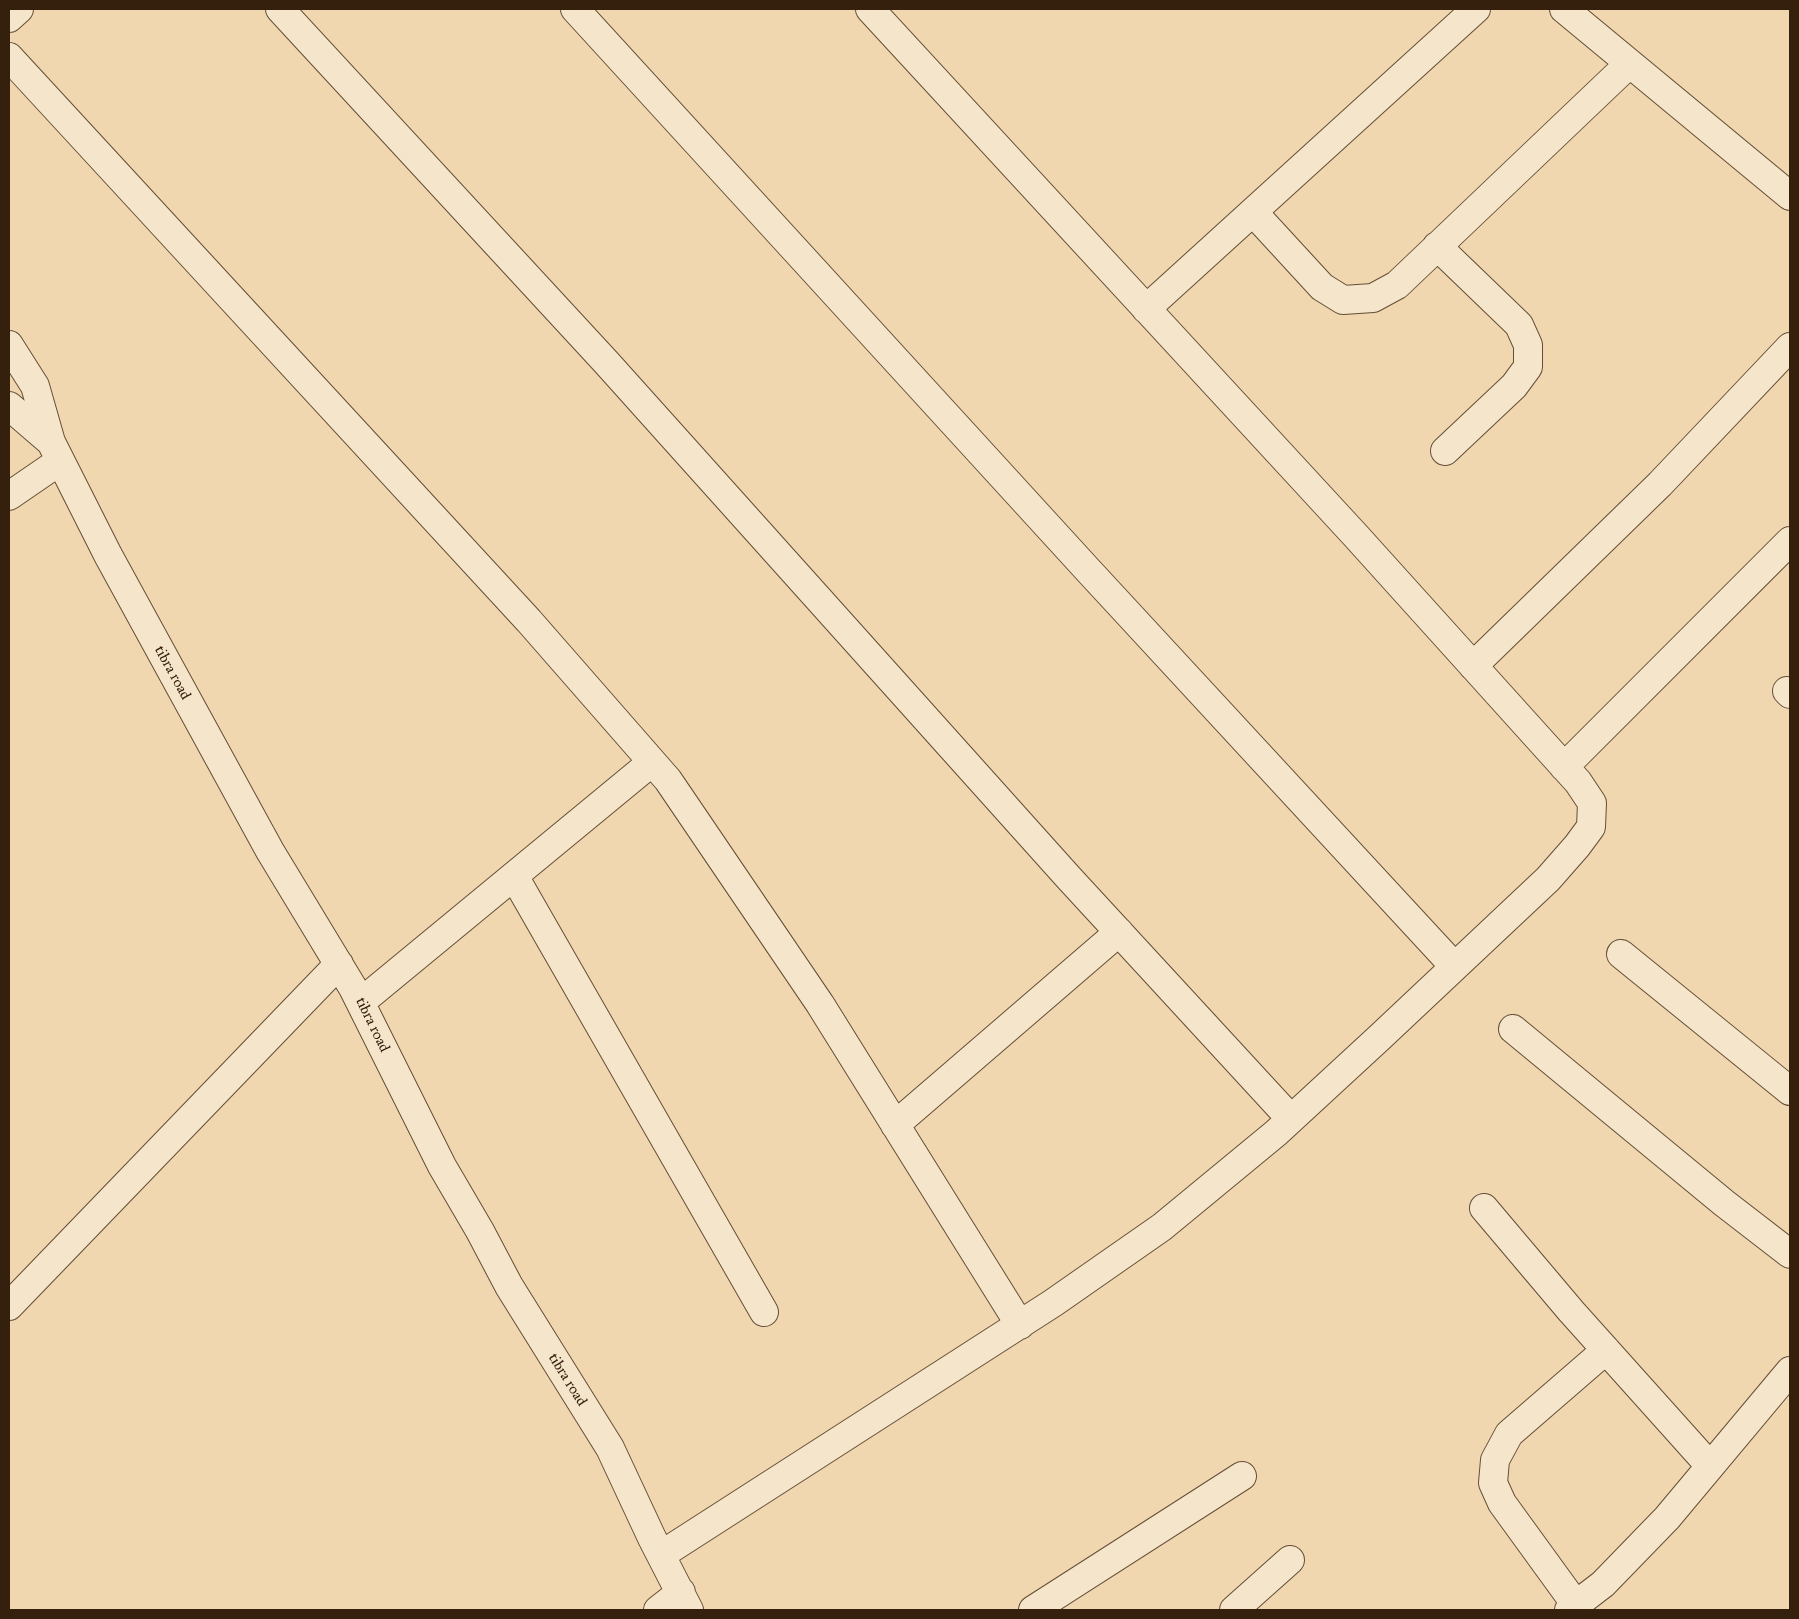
<!DOCTYPE html>
<html>
<head>
<meta charset="utf-8">
<style>
  body { margin:0 }
  #map { position:relative; width:1799px; height:1619px; overflow:hidden; background:#f0d7af; font-family:"IM FELL Great Primer",serif }
  canvas { display:block }
  .frame { position:absolute; inset:0; border:10px solid #35200d; pointer-events:none }
</style>
</head>
<body>
<div id="map">
<canvas width="1799" height="1619"></canvas>
<div class="frame"></div>
</div>
<script>
const context = document.querySelector('canvas').getContext('2d');
context.lineJoin = 'round';
const poly = rows => new Path2D(rows.map(r => 'M' + r).join(''));
function stroke(path, color, width, dash) { context.strokeStyle = color; context.lineWidth = width; context.lineCap = dash ? 'butt' : 'round'; context.setLineDash(dash || []); context.stroke(path); }
function drawText(font, color, halo, rows, align = 'center') {
  context.font = font + ' "IM FELL Great Primer",serif'; context.lineWidth = 4; context.setLineDash([]); context.textBaseline = 'middle'; context.strokeStyle = halo; context.fillStyle = color; for (const [text, x, y, turn = 0] of rows) {
    context.save(); context.translate(x, y); context.rotate((+turn || 0) * Math.PI / 180); context.textAlign = isNaN(turn) ? turn : align; if (halo) context.strokeText(text, 0, 0); context.fillText(text, 0, 0); context.restore();
  }
}
const minor = poly([
  [280,9,606,362,1069,878,1291,1119],
  [575,9,1087,569,1454,966],
  [1564,9,1790,196],
  [9,18,19,9],
  [9,57,529,621,668,780,820,1004,1020,1325],
  [1253,212,1322,287,1343,300,1373,298,1397,285,1629,64],
  [1437,246,1519,325,1528,345,1528,367,1514,386,1445,451],
  [1146,309,1476,9],
  [9,345,35,386,51,442,108,555,270,851,353,988,442,1166,480,1231,509,1286,610,1448,652,1538,689,1610],
  [9,406,51,442],
  [9,496,60,461],
  [1473,666,1660,484,1790,347],
  [1787,691,1790,694],
  [1564,767,1790,541],
  [514,876,764,1312],
  [1621,954,1790,1091],
  [361,1002,652,762],
  [1513,1029,1724,1203,1790,1254],
  [895,1125,1119,932],
  [1484,1208,1571,1311,1710,1466],
  [9,1306,339,964],
  [661,1555,1053,1303,1162,1227,1276,1133,1379,1038,1548,879,1577,846,1591,827,1592,803,1578,782,1356,536,870,9],
  [1576,1605,1502,1503,1493,1483,1495,1460,1509,1434,1606,1350],
  [658,1610,681,1592],
  [1033,1610,1242,1476],
  [1234,1610,1290,1560],
  [1569,1610,1603,1584,1667,1518,1790,1371]
]);
stroke(minor, '#644e36', 30);
stroke(minor, '#f5e5cb', 28);
drawText('15px', '#35200d', '#f5e5cb', [
  ["tibra road",172,673,61],
  ["tibra road",372,1025,64],
  ["tibra road",567,1380,58]
]);
</script>
</body>
</html>
